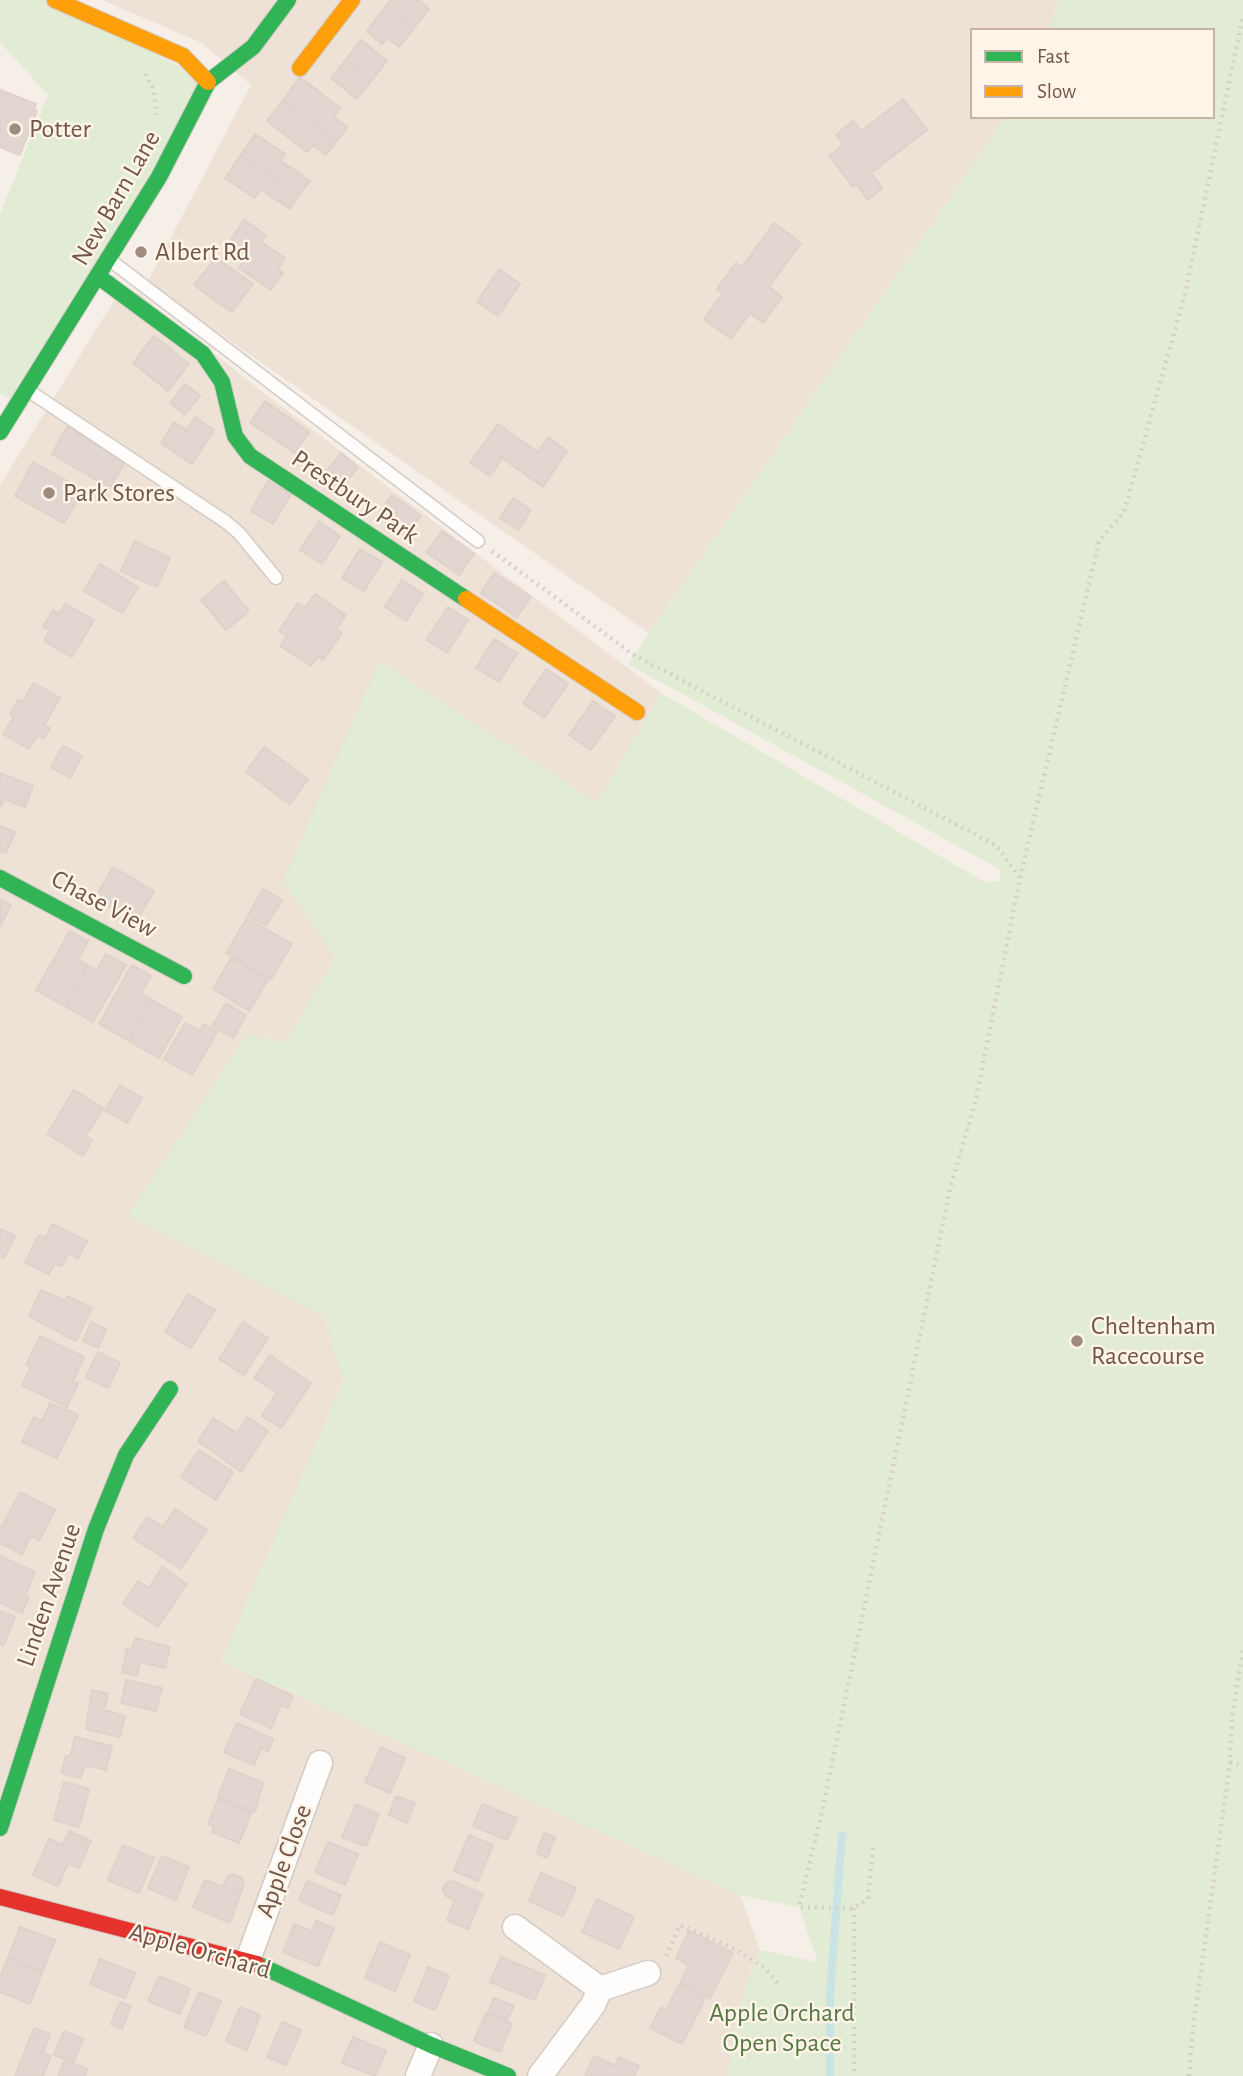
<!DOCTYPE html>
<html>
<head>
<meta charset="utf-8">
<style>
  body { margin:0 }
  #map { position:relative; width:1243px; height:2076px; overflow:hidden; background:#f5efe8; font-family:"Alegreya Sans",sans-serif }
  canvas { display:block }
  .legend { position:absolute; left:970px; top:28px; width:245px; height:91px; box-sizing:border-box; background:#fef4e8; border:2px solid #c6b4a8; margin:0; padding:9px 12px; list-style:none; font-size:21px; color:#725549 }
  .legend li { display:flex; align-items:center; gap:14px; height:35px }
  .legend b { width:35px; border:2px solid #c6b4a8 }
</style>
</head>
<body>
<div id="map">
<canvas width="1243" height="2076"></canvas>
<ul class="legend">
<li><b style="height:9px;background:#30b455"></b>Fast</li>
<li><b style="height:9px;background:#ff9f0a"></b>Slow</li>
</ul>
</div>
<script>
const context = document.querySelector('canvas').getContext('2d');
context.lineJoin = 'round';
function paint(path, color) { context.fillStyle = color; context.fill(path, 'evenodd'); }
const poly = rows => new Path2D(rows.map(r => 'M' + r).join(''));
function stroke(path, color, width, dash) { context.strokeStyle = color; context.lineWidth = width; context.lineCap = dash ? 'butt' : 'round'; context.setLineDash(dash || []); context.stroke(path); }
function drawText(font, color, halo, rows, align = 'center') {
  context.font = font + ' "Alegreya Sans",sans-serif'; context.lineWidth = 5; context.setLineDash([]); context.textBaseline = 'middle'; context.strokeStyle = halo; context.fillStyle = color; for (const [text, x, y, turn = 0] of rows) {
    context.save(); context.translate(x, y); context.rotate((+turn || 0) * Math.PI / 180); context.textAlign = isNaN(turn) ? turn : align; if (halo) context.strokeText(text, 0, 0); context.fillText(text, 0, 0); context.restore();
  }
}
paint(poly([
  [102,0,1058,0,1050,30,972,30,972,117,1006,117,649,633,147,283,251,85,202,43],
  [138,293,269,397,661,693,597,803,379,662,416,1025,343,1382,221,1661,740,1895,760,1950,736,2014,728,2076,0,2076,0,485,115,299]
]), '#eee1d5');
paint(poly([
  [0,0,55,0,208,82,17,402,0,393,0,214,48,95,0,42],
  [1058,0,1243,0,1243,2076,728,2076,736,2014,760,1950,818,1962,799,1907,740,1895,221,1661,343,1382,324,1316,128,1215,246,1035,286,1042,335,957,283,881,379,661,597,803,661,693,986,883,999,881,1001,870,628,664,1006,117,1213,117,1213,30,1050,30]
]), '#e2ebd3');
stroke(poly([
  [830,2076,830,1994,842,1835]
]), '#cae4e5', 8);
const building = poly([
  [391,0,418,0,429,9,413,29,385,7,391,0],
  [385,7,413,29,399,47,387,38,382,44,367,31,385,7],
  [361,40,387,61,372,80,346,59,361,40],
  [346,59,372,80,357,99,331,78,346,59],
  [300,77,340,108,334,117,347,127,337,141,283,100,300,77],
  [0,90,36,104,34,109,37,111,20,155,0,147,0,90],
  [903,99,927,130,871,173,882,188,868,200,856,184,853,187,829,156,844,144,836,135,853,121,861,131,903,99],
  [283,100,337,141,326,155,313,145,307,152,267,121,283,100],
  [255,134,285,154,281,161,310,181,299,195,241,155,255,134],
  [241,155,299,195,290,209,261,189,255,198,225,178,241,155],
  [244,220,266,235,261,242,285,258,278,269,283,273,271,290,239,268,247,257,229,242,244,220],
  [774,223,801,243,769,287,782,297,763,323,750,313,731,339,704,319,723,293,717,289,736,263,742,267,774,223],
  [216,258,253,284,232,312,194,285,216,258],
  [499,269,520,284,498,316,477,302,499,269],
  [154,336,189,364,168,391,133,363,154,336],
  [185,384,200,396,185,415,170,403,185,384],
  [265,401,309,432,295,453,250,423,265,401],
  [195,417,214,430,192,464,161,443,174,422,187,430,195,417],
  [498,424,538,452,548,437,567,451,543,487,502,458,490,476,470,463,498,424],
  [67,427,125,462,110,488,52,454,67,427],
  [341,453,358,467,339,492,321,478,341,453],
  [33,462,83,490,64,523,15,496,33,462],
  [268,481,291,494,273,524,251,511,268,481],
  [392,495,421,516,405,537,377,516,392,495],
  [513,498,531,510,518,530,500,518,513,498],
  [319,521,340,536,322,564,300,550,319,521],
  [442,531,474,554,459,575,426,552,442,531],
  [135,541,170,558,157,587,121,571,135,541],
  [360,549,382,562,364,591,342,578,360,549],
  [100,564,138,587,122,613,84,591,100,564],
  [494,573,531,597,517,617,481,593,494,573],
  [402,580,423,594,406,621,385,607,402,580],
  [224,581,249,611,226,630,201,600,224,581],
  [315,594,346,615,336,629,342,633,323,660,318,656,311,666,280,646,287,636,279,631,298,603,305,608,315,594],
  [65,604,94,620,72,657,44,641,50,630,43,627,53,610,59,614,65,604],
  [448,607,468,620,447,653,426,640,448,607],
  [494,639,517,653,499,682,476,668,494,639],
  [546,669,568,684,544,718,523,703,546,669],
  [34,683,60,698,44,725,50,728,43,739,38,735,29,749,3,734,14,717,10,715,18,700,22,702,34,683],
  [593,701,615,716,591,750,569,735,593,701],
  [63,746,82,756,70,778,51,767,63,746],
  [264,747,308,779,290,804,246,772,264,747],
  [0,773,33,786,25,807,4,799,0,809,0,773],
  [0,826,15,832,6,853,0,851,0,826],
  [113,867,154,891,136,922,95,898,113,867],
  [263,889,282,900,266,926,248,915,263,889],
  [0,899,11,905,0,926,0,899],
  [247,918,292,944,271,979,226,953,247,918],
  [70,931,88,941,78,959,88,965,65,1006,36,990,70,931],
  [106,954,126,965,93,1022,65,1006,88,965,97,970,106,954],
  [231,958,268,979,249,1011,213,989,231,958],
  [132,965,151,976,141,994,152,1000,129,1041,99,1024,132,965],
  [152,1000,182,1017,159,1058,129,1041,152,1000],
  [226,1003,246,1015,233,1038,212,1026,226,1003],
  [185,1023,200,1031,204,1024,217,1032,192,1075,164,1059,185,1023],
  [120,1085,142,1098,127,1123,105,1110,120,1085],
  [74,1090,103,1108,86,1136,92,1140,83,1156,47,1134,74,1090],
  [52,1224,87,1241,78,1258,68,1253,62,1266,55,1263,49,1274,25,1262,39,1235,46,1238,52,1224],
  [0,1229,15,1236,4,1258,0,1256,0,1229],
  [41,1290,65,1301,67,1296,92,1308,76,1341,29,1316,41,1290],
  [188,1294,215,1310,191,1348,165,1332,188,1294],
  [91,1322,106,1329,98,1348,83,1341,91,1322],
  [243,1322,268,1338,244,1375,219,1359,243,1322],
  [40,1336,84,1357,73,1381,78,1383,67,1407,22,1385,31,1367,26,1365,40,1336],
  [98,1352,120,1363,108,1388,86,1377,98,1352],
  [270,1355,311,1383,281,1428,262,1416,277,1393,254,1378,270,1355],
  [50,1403,78,1415,57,1458,22,1442,34,1417,42,1421,50,1403],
  [247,1417,268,1431,241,1472,198,1441,213,1418,237,1433,247,1417],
  [199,1450,233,1472,216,1500,181,1477,199,1450],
  [20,1492,55,1510,39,1541,31,1536,22,1554,0,1543,0,1530,20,1492],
  [175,1509,207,1530,181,1569,133,1538,147,1517,163,1527,175,1509],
  [0,1556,35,1572,25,1595,29,1597,22,1613,0,1603,0,1556],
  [162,1567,187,1584,158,1627,123,1604,138,1581,149,1588,162,1567],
  [0,1611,15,1617,3,1646,0,1644,0,1611],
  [135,1638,170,1647,165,1668,140,1662,137,1676,122,1672,127,1648,132,1649,135,1638],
  [256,1679,293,1696,288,1708,281,1705,271,1728,240,1714,256,1679],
  [126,1680,162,1688,156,1711,121,1703,126,1680],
  [92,1690,108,1694,104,1710,125,1716,120,1737,86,1729,92,1690],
  [237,1723,273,1739,268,1751,261,1748,254,1765,224,1752,237,1723],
  [75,1737,112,1746,106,1770,85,1765,81,1778,61,1773,66,1756,70,1757,75,1737],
  [381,1747,405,1758,390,1793,365,1782,381,1747],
  [229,1769,263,1783,255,1812,218,1797,229,1769],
  [64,1782,89,1789,79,1827,54,1820,64,1782],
  [396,1796,415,1803,407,1823,389,1815,396,1796],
  [218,1799,252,1812,239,1843,212,1832,214,1826,208,1824,218,1799],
  [356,1804,379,1814,366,1846,342,1837,356,1804],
  [482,1804,517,1818,507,1840,473,1826,482,1804],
  [69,1831,91,1841,79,1868,68,1863,58,1886,33,1875,49,1839,63,1845,69,1831],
  [544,1833,555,1837,547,1858,537,1853,544,1833],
  [469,1835,493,1845,478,1881,454,1871,469,1835],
  [328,1842,358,1854,345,1885,315,1872,328,1842],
  [123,1845,154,1858,139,1893,108,1880,123,1845],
  [162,1856,189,1867,176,1900,148,1888,162,1856],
  [541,1873,576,1888,563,1916,529,1901,541,1873],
  [233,1874,242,1878,244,1884,230,1923,193,1907,205,1880,223,1887,227,1877,233,1874],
  [307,1881,341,1895,333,1915,299,1900,307,1881],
  [452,1881,483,1894,468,1929,447,1920,455,1900,446,1896,443,1890,446,1883,452,1881],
  [597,1899,634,1917,619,1949,582,1932,597,1899],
  [316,1921,334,1928,318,1966,283,1952,294,1924,312,1931,316,1921],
  [20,1927,55,1940,42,1972,8,1958,20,1927],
  [689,1931,733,1953,710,1998,680,1983,689,1965,676,1958,689,1931],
  [380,1942,410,1955,395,1991,365,1978,380,1942],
  [501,1957,545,1975,535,2000,490,1982,501,1957],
  [8,1958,42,1972,30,2004,0,1992,0,1978,8,1958],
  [100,1959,135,1973,125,1998,90,1984,100,1959],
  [428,1967,449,1976,435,2010,414,2001,428,1967],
  [159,1976,190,1989,180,2014,148,2001,159,1976],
  [679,1985,705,1999,682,2044,650,2028,661,2007,666,2010,679,1985],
  [199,1992,221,2001,206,2036,184,2027,199,1992],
  [494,1998,514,2006,507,2020,488,2012,494,1998],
  [120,2002,131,2006,122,2029,111,2024,120,2002],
  [240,2007,260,2015,247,2050,226,2041,240,2007],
  [486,2013,512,2024,500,2052,474,2041,486,2013],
  [282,2022,301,2030,286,2065,267,2057,282,2022],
  [34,2028,50,2034,43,2053,51,2056,43,2076,15,2076,34,2028],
  [64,2031,83,2039,73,2062,54,2055,64,2031],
  [353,2037,386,2051,375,2076,342,2063,353,2037],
  [594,2056,615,2066,619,2057,639,2066,634,2076,585,2076,594,2056],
  [65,2060,87,2069,85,2076,58,2076,65,2060]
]);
paint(building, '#e1d7d0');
stroke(building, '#ded2ca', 2);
const lane = poly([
  [110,260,478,541],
  [29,391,226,522,239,533,276,578]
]);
const street = poly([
  [515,1927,600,1989,593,2005,540,2076],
  [248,1960,320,1763],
  [600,1989,648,1973],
  [418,2076,431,2045]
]);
const fast = poly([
  [99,277,203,354,222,382,235,436,250,456,466,599],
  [0,432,159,177,208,82,253,47,288,0],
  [0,878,184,976],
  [0,1828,96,1529,126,1455,170,1389],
  [257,1964,431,2045,508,2076]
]);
const slow = poly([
  [55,0,183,56,208,82],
  [300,68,352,0],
  [466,599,637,712]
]);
const jam = poly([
  [0,1897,257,1964]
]);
stroke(lane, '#d4cbc5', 15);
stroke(street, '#d4cbc5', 27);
stroke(fast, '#d4cac4', 18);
stroke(slow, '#d4cac4', 18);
stroke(jam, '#d4cac4', 18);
stroke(poly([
  [145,74,154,90,156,115],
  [492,551,634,655,997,846,1019,877],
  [1230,1762,1243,1766],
  [873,1848,868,1899,854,1908,799,1907,822,1812,950,1189,976,1099,1020,878,1099,541,1124,512,1185,294,1243,16],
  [854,1908,854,2076],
  [666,1956,680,1925,735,1949,765,1968,781,1987],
  [1189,2076,1193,2028,1230,1762,1232,1716,1243,1650]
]), '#d7cec9', 4.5, [2, 5]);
stroke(lane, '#fefdfc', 12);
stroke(street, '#fefdfc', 24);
stroke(fast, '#30b455', 16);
stroke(slow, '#ff9f0a', 16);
stroke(jam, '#e5322d', 16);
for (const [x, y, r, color] of [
  [15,129,7,"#a08b81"],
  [141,252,7,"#a08b81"],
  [49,493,7,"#a08b81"],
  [1077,1341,7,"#a08b81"]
]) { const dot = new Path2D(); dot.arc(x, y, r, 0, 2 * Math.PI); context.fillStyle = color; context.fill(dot); stroke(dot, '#fef4e8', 2.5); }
drawText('26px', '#725549', '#fef4e8', [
  ["Potter",29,129],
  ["Albert Rd",155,252],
  ["Park Stores",63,493],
  ["Cheltenham",1091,1326],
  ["Racecourse",1091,1356]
], 'left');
drawText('26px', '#725549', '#fef4e8', [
  ["New Barn Lane",116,198,-60],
  ["Prestbury Park",355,497,34],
  ["Chase View",104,904,28],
  ["Linden Avenue",49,1595,-71],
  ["Apple Close",284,1861,-70],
  ["Apple Orchard",200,1951,16]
]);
drawText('26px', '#557842', '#fef4e8', [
  ["Apple Orchard",782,2013],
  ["Open Space",782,2043]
]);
</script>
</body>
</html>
